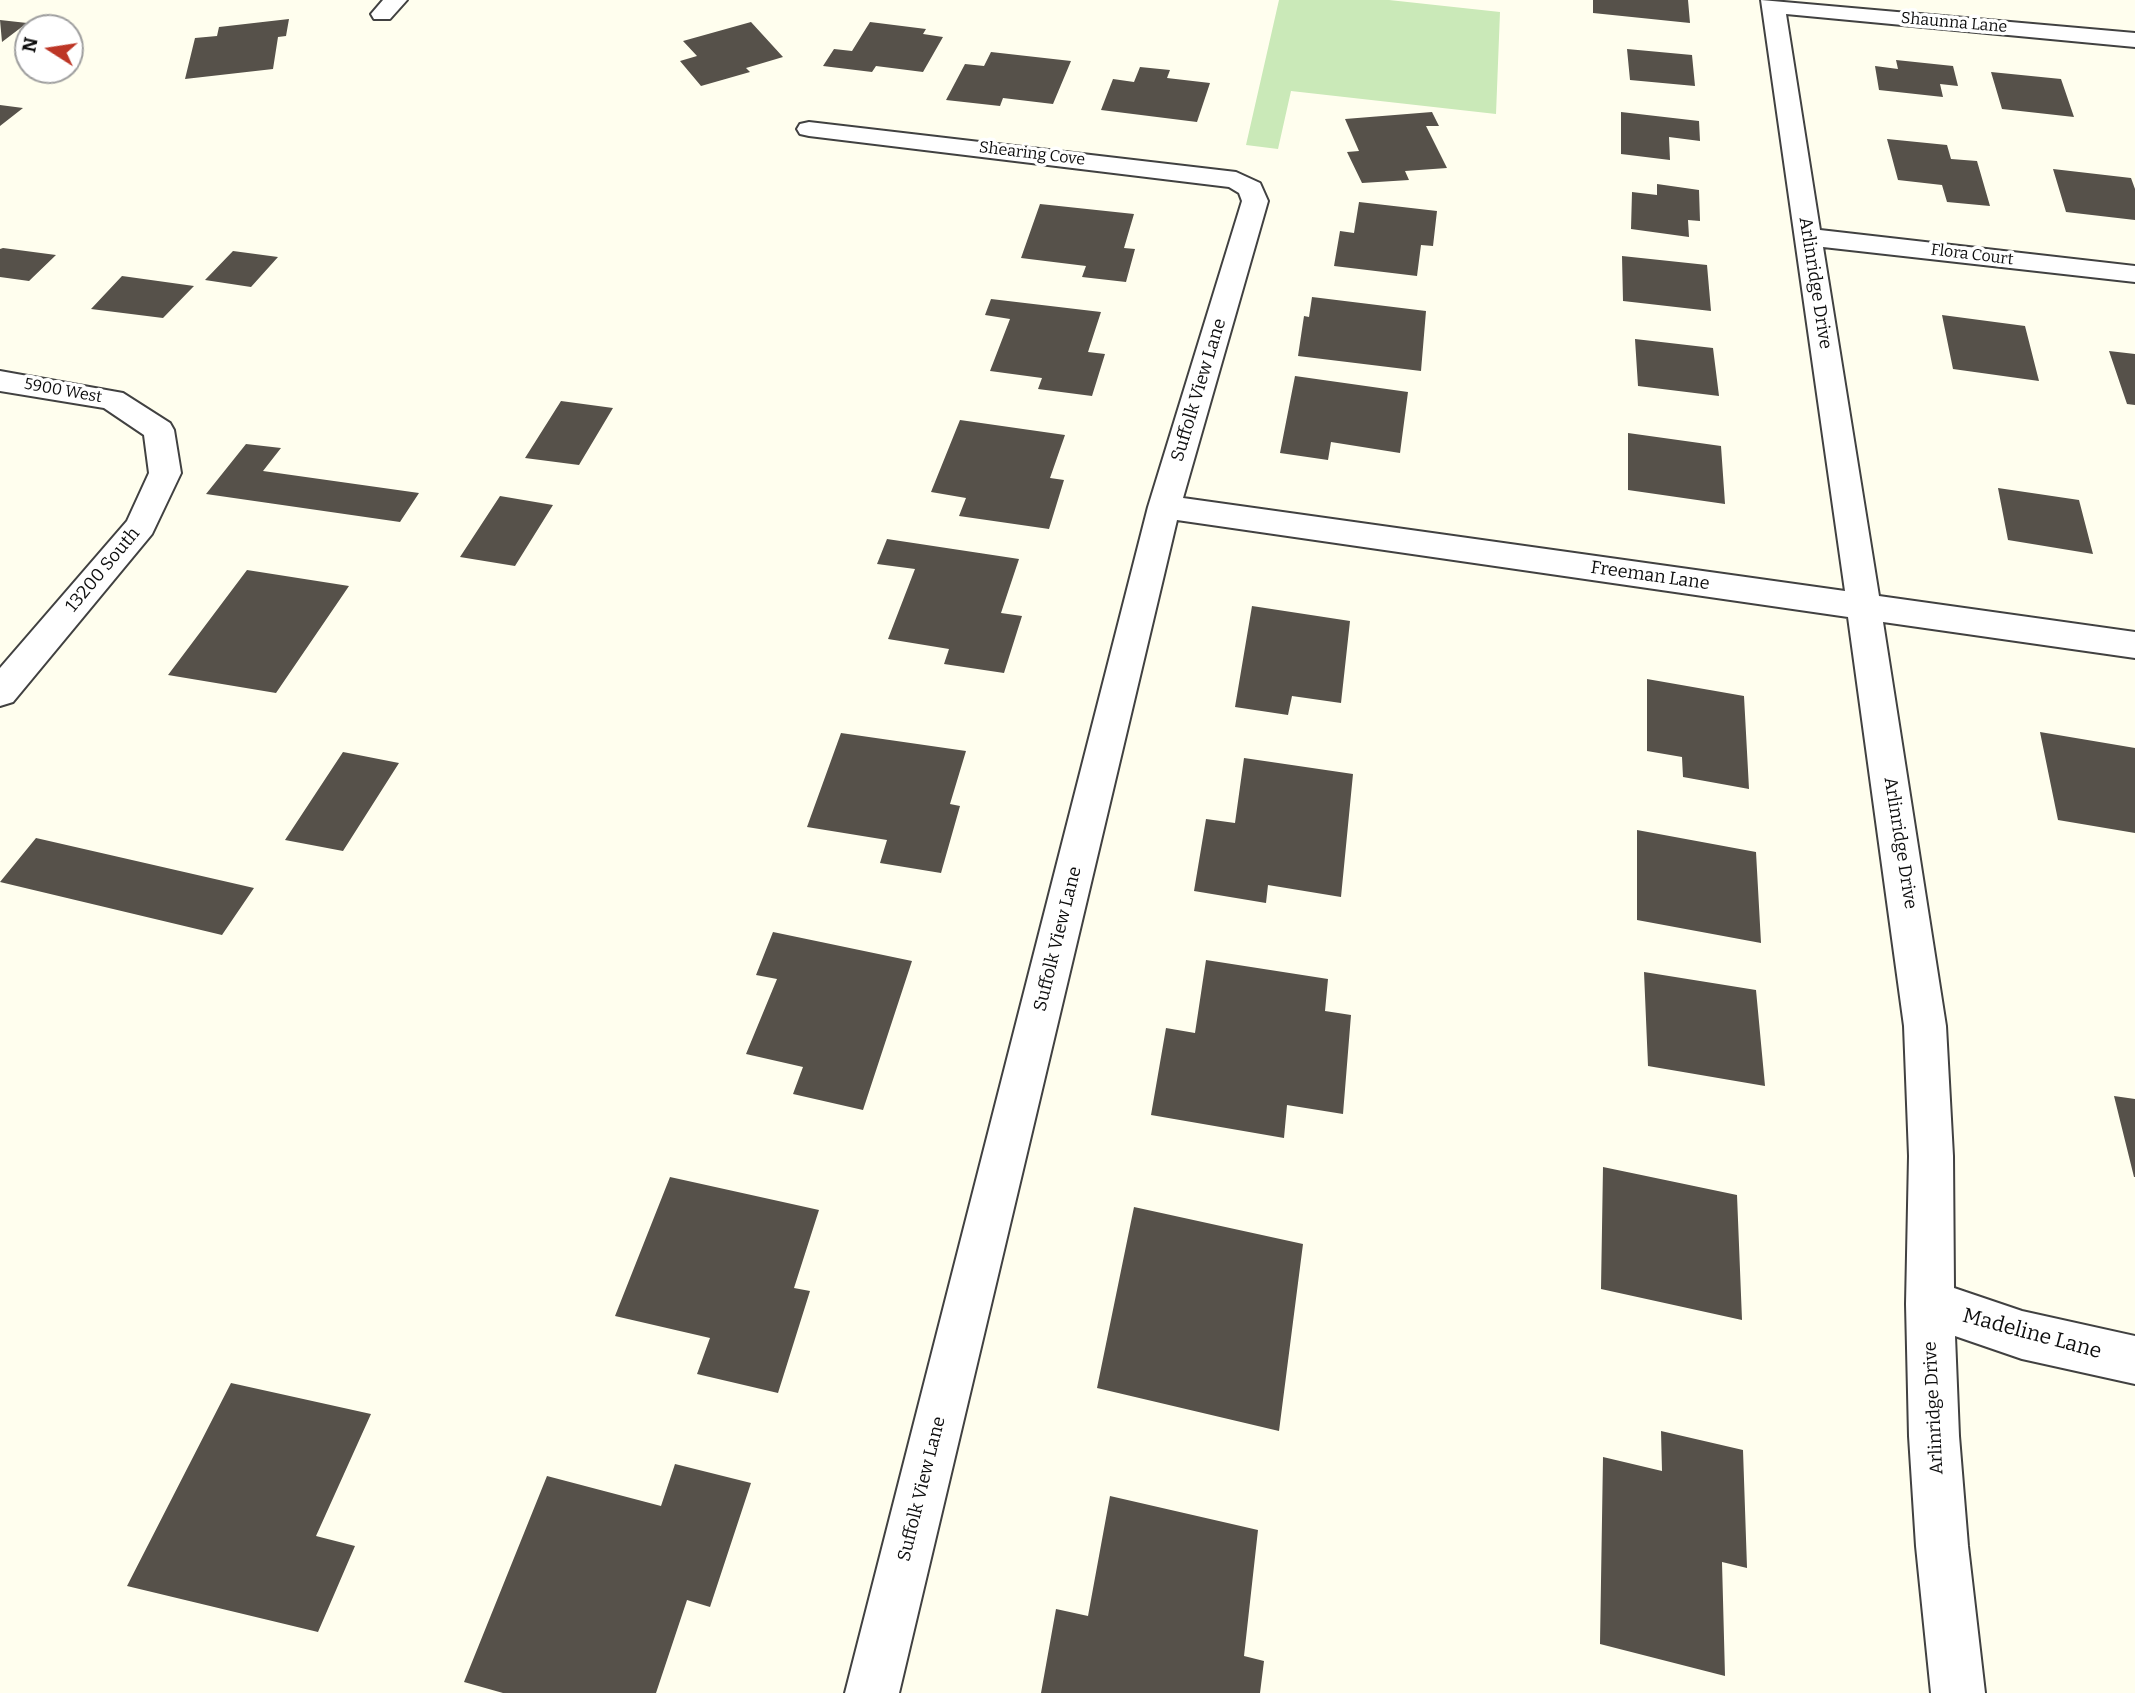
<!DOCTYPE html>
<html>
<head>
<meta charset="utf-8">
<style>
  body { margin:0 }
  #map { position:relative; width:2135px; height:1693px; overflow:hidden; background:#fffeee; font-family:Bitter,serif }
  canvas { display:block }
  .north { position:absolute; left:14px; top:14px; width:70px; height:70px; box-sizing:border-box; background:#fff; border:2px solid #9f9f9f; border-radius:50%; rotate:282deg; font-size:19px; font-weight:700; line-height:28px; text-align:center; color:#0e0e0e }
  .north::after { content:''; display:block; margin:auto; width:24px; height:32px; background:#bd3626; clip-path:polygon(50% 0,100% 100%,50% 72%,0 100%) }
</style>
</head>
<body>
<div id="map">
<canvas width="2135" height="1693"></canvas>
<div class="north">N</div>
</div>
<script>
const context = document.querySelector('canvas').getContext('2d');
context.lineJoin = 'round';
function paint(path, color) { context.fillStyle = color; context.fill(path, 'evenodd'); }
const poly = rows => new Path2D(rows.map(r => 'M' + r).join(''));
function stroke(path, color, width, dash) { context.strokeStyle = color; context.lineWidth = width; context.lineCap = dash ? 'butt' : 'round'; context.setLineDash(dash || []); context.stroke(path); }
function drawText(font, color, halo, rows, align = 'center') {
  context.font = font + ' Bitter,serif'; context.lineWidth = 7; context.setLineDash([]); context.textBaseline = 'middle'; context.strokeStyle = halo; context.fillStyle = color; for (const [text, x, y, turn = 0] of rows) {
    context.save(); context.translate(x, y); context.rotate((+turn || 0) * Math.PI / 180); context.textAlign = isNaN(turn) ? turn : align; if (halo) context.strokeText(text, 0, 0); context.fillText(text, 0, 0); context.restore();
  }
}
paint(poly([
  [1279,0,1389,0,1500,12,1496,114,1291,91,1278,149,1246,145]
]), '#cae9b8');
paint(poly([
  [1593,0,1688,0,1690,23,1593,13],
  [289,19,286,36,278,37,273,69,185,79,195,38,217,36,219,27],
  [0,20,27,23,2,42],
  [751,22,783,57,746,68,750,72,701,86,680,61,697,56,683,41],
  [870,22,926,29,923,34,943,37,923,72,876,66,872,72,823,66,834,49,852,51],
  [1627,49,1692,55,1695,86,1630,80],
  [991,52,1071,61,1053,104,1003,98,1000,106,946,100,965,64,984,66],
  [1896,60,1953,66,1958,86,1940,84,1943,97,1879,90,1875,66,1898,69],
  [1140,67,1170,70,1167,78,1210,83,1197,122,1101,110,1113,79,1134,82],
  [1991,72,2061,79,2074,117,2002,109],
  [0,105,23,108,0,126],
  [1432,112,1439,126,1426,126,1447,168,1405,171,1409,180,1362,183,1347,152,1359,151,1345,119],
  [1621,112,1699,121,1700,141,1669,137,1670,160,1621,154],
  [1887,139,1947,145,1951,159,1977,161,1990,206,1947,202,1942,185,1898,180],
  [2053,169,2131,178,2135,189,2135,220,2066,212],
  [1657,184,1699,190,1700,221,1688,220,1689,237,1631,229,1632,192,1657,195],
  [1359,202,1437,211,1433,246,1421,245,1417,276,1334,266,1340,231,1354,233],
  [1040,204,1134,214,1124,248,1135,249,1126,282,1082,277,1086,266,1021,258],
  [3,248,56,255,29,281,0,277,0,249],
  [233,251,278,257,251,287,205,280],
  [1622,256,1707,265,1711,311,1623,301],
  [122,276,194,286,163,318,91,309],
  [1312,297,1426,311,1421,371,1298,356,1304,316,1309,317],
  [991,299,1101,312,1088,352,1105,354,1092,396,1038,389,1042,378,990,371,1010,319,985,315],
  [1942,315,2025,326,2039,381,1953,369],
  [1635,339,1713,348,1719,396,1638,386],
  [2109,351,2135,354,2135,405,2127,404],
  [1295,376,1408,392,1400,453,1331,442,1328,460,1280,453],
  [561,401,613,408,579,465,525,458],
  [960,420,1065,435,1050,478,1064,480,1049,529,959,516,966,498,931,492],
  [1628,433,1721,446,1725,504,1628,490],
  [246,444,281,448,263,471,419,493,400,522,206,494],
  [1998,488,2079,500,2093,554,2008,540],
  [500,496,553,505,515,566,460,557],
  [887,539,1019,559,1001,613,1022,616,1004,673,944,664,949,649,888,639,915,569,877,564],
  [247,570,349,586,276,693,168,675],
  [1252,606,1350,621,1341,703,1292,696,1288,715,1235,707],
  [1647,679,1744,696,1749,789,1683,777,1682,757,1647,751],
  [2040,732,2135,748,2135,833,2058,820],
  [841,733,966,751,950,804,960,806,941,873,880,863,887,840,807,827],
  [343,752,399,763,343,851,285,840],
  [1244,758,1353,774,1341,897,1268,885,1266,903,1194,891,1206,819,1235,823],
  [1637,830,1756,852,1761,943,1637,920],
  [36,838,254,888,222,935,0,882],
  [773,932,912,961,863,1110,793,1094,803,1067,746,1054,777,979,756,975],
  [1206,960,1328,979,1325,1011,1351,1015,1343,1114,1287,1105,1284,1138,1151,1115,1166,1028,1195,1033],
  [1644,972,1756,990,1765,1086,1648,1066],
  [2114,1096,2135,1099,2135,1177,2134,1177],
  [1603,1167,1737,1195,1742,1320,1601,1289],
  [670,1177,819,1210,794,1288,810,1291,778,1393,697,1374,710,1338,615,1316],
  [1134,1207,1303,1244,1279,1431,1097,1388],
  [231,1383,371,1414,316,1536,355,1546,318,1632,127,1586],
  [1661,1431,1743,1450,1747,1568,1722,1562,1725,1676,1600,1644,1603,1457,1662,1471],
  [675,1464,751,1483,710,1607,687,1600,656,1693,503,1693,464,1682,547,1476,661,1506],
  [1110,1496,1258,1530,1244,1656,1264,1661,1260,1693,1041,1693,1056,1609,1088,1616]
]), '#56514a');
const minor = poly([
  [383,0,407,0,390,19,374,19,371,14,383,0],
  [1761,0,2135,33,2135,47,1786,14,1820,230,2135,266,2135,282,1823,247,1879,596,2135,632,2135,658,1883,622,1946,1026,1953,1156,1954,1288,2022,1311,2135,1336,2135,1384,2022,1359,1955,1336,1959,1436,1968,1546,1985,1693,1931,1693,1916,1546,1909,1436,1906,1304,1909,1156,1904,1026,1848,617,1177,520,899,1693,845,1693,1148,507,1242,201,1239,193,1229,187,809,136,800,134,797,129,800,124,809,122,1236,172,1260,183,1268,201,1183,498,1845,591,1761,0],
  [0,371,123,393,170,423,174,430,181,473,152,534,13,702,0,706,0,668,127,521,149,473,144,435,104,408,0,391,0,371]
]);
stroke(minor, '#414141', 4);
paint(minor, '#fff');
drawText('16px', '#0e0e0e', '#fff', [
  ["Shaunna Lane",1954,23,5],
  ["Shearing Cove",1032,154,7],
  ["Flora Court",1972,255,7],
  ["5900 West",63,391,10]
]);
drawText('18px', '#0e0e0e', '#fff', [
  ["Arlinridge Drive",1815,283,81],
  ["Suffolk View Lane",1199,390,-73],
  ["13200 South",103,570,-50],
  ["Freeman Lane",1650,576,8],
  ["Arlinridge Drive",1900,843,81],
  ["Suffolk View Lane",1058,939,-76],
  ["Arlinridge Drive",1934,1408,-93],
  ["Suffolk View Lane",922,1489,-76]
]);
drawText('21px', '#0e0e0e', '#fff', [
  ["Madeline Lane",2032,1334,15]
]);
</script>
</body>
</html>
